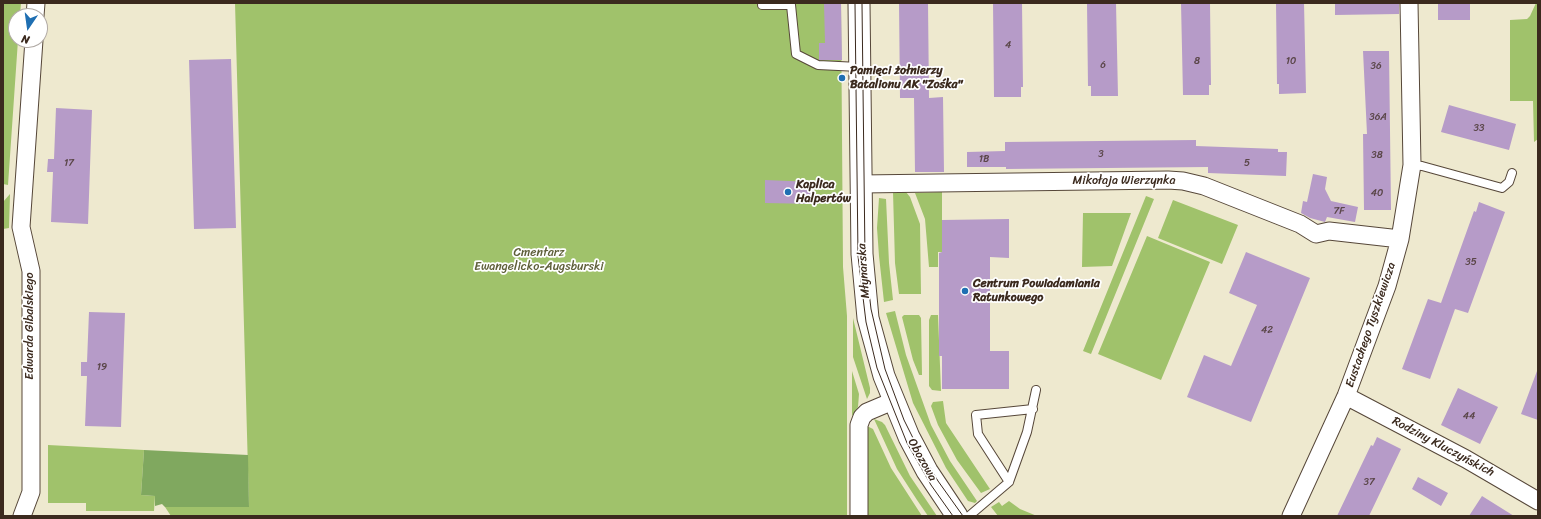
<!DOCTYPE html>
<html>
<head>
<meta charset="utf-8">
<style>
  body { margin:0 }
  #map { position:relative; width:1541px; height:519px; overflow:hidden; background:#eee9cf; font-family:Sriracha,sans-serif }
  canvas { display:block }
  .frame { position:absolute; inset:0; border:4px solid #3b2a1e; pointer-events:none }
  .north { position:absolute; left:8px; top:8px; width:40px; height:40px; box-sizing:border-box; background:#fff; border:1px solid #b1aaa5; border-radius:50%; rotate:193deg; font-size:11px; font-weight:700; line-height:16px; text-align:center; color:#3b2a1e }
  .north::after { content:''; display:block; margin:auto; width:14px; height:18px; background:#1f6fb2; clip-path:polygon(50% 0,100% 100%,50% 72%,0 100%) }
</style>
</head>
<body>
<div id="map">
<canvas width="1541" height="519"></canvas>
<div class="frame"></div>
<div class="north">N</div>
</div>
<script>
const context = document.querySelector('canvas').getContext('2d');
context.lineJoin = 'round';
function paint(path, color) { context.fillStyle = color; context.fill(path, 'evenodd'); }
const poly = rows => new Path2D(rows.map(r => 'M' + r).join(''));
function stroke(path, color, width, dash) { context.strokeStyle = color; context.lineWidth = width; context.lineCap = dash ? 'butt' : 'round'; context.setLineDash(dash || []); context.stroke(path); }
function drawText(font, color, halo, rows, align = 'center') {
  context.font = font + ' Sriracha,sans-serif'; context.lineWidth = 3.5; context.setLineDash([]); context.textBaseline = 'middle'; context.strokeStyle = halo; context.fillStyle = color; for (const [text, x, y, turn = 0] of rows) {
    context.save(); context.translate(x, y); context.rotate((+turn || 0) * Math.PI / 180); context.textAlign = isNaN(turn) ? turn : align; if (halo) context.strokeText(text, 0, 0); context.fillText(text, 0, 0); context.restore();
  }
}
paint(poly([
  [3,3,21,3,20,16,16,16,16,40,18,40,8,185,3,184],
  [235,3,841,3,843,267,847,316,847,516,171,516,165,507,249,506],
  [1536,3,1538,3,1538,139,1534,142,1533,101,1510,101,1510,20,1527,19,1530,16],
  [893,192,906,192,910,197,920,224,921,294,899,294,895,263],
  [942,192,942,252,938,252,938,267,929,267,925,219,915,193],
  [10,194,9,228,3,229,3,202],
  [1146,196,1154,199,1091,354,1083,351],
  [879,198,886,199,889,263,893,300,884,302,879,256,877,228],
  [1173,200,1238,225,1222,264,1158,238],
  [1083,213,1131,213,1112,266,1082,267],
  [1147,236,1210,262,1161,380,1098,354],
  [895,311,906,355,931,425,950,461,977,501,975,503,968,501,946,468,913,403,886,313],
  [904,315,919,315,921,318,922,375,919,375,913,360,902,317],
  [931,315,938,315,941,391,932,390,929,386,929,320],
  [853,318,870,388,870,393,867,399,853,357],
  [852,371,859,394,858,407,852,416],
  [943,401,946,423,990,489,981,493,957,460,938,425,931,406,933,402],
  [874,419,882,422,885,425,910,476,937,516,928,516,917,500,897,469],
  [867,426,873,429,891,468,922,516,867,516],
  [48,445,144,450,141,495,155,496,154,511,86,511,86,503,48,503],
  [1009,501,1020,509,1037,516,998,516,991,507,999,502,1002,506]
]), '#a0c26b');
paint(poly([
  [144,450,248,455,249,507,165,507,162,504,155,506,155,496,141,495]
]), '#80a85f');
paint(poly([
  [824,3,841,3,842,60,819,60,819,43,825,43],
  [899,3,928,3,929,98,943,97,944,172,915,172,914,98,900,98],
  [993,3,1022,3,1023,87,1021,87,1021,97,994,97],
  [1087,3,1116,3,1118,96,1091,96,1091,86,1088,86],
  [1181,3,1210,3,1211,85,1209,85,1209,95,1183,95],
  [1276,3,1304,3,1306,93,1279,94,1279,84,1277,84],
  [1335,3,1399,3,1399,14,1335,15],
  [1438,3,1470,3,1470,20,1438,20],
  [1363,51,1389,51,1391,210,1364,210,1363,134,1367,134],
  [231,59,236,228,194,229,189,60],
  [1449,105,1516,124,1509,150,1441,132],
  [56,108,92,110,88,224,51,222,53,172,47,172,48,159,54,159],
  [1196,140,1196,146,1278,149,1278,152,1287,152,1286,176,1208,173,1208,167,1006,169,1006,167,967,167,967,152,1005,151,1005,142],
  [1313,174,1327,177,1325,189,1331,201,1358,207,1355,222,1327,217,1325,222,1310,218,1301,213,1303,201,1307,202],
  [765,180,814,182,814,204,765,203],
  [1479,202,1505,212,1468,313,1455,309,1430,379,1402,369,1428,299,1441,303,1474,211,1476,212],
  [1009,219,1009,258,990,257,990,351,1009,351,1009,389,942,389,942,356,939,356,939,253,942,252,942,220],
  [1246,252,1310,278,1251,422,1187,397,1204,355,1231,366,1257,305,1229,293],
  [89,312,125,313,121,427,85,426,87,376,81,376,81,362,87,362],
  [1537,371,1538,371,1538,420,1521,414],
  [1458,388,1498,407,1480,444,1441,425],
  [1377,437,1401,449,1369,516,1337,516,1371,445,1373,446],
  [1418,477,1448,493,1441,506,1412,489],
  [1482,496,1514,516,1469,516]
]), '#b69bc8');
const service = poly([
  [762,5,791,5,796,54,818,65,859,67],
  [1412,165,1422,166,1502,188,1509,182,1512,173],
  [1009,482,978,434,976,415,1033,409],
  [969,516,1009,482,1027,432,1036,390]
]);
const minor = poly([
  [35,16,36,3],
  [861,184,1168,180,1183,181,1204,186,1300,224,1316,234,1329,231,1400,239],
  [1346,396,1466,459,1538,501],
  [22,516,31,492,31,271,21,227,34,40],
  [859,516,859,425,862,417,867,412,893,401],
  [1291,516,1346,396,1387,286,1400,239,1412,165,1409,3]
]);
const tertiary = poly([
  [859,3,862,254,868,318,884,376,909,437,927,471,957,516]
]);
stroke(service, '#564739', 10);
stroke(minor, '#564739', 19);
stroke(tertiary, '#564739', 23);
stroke(service, '#fff', 8);
stroke(minor, '#fff', 17);
stroke(tertiary, '#fff', 21);
stroke(poly([
  [855,3,858,256,866,322,877,368,907,443,931,485,953,516],
  [862,3,865,257,871,309,885,369,904,420,916,444,938,481,963,516]
]), '#3b2a1e', 1);
for (const [x, y, r, color] of [
  [842,78,4,"#1f6fb2"],
  [788,192,4,"#1f6fb2"],
  [965,291,4,"#1f6fb2"]
]) { const dot = new Path2D(); dot.arc(x, y, r, 0, 2 * Math.PI); context.fillStyle = color; context.fill(dot); stroke(dot, '#fff', 1.5); }
drawText('10px', '#5a4648', null, [
  ["4",1008,45],
  ["8",1197,61],
  ["10",1291,61],
  ["6",1103,65],
  ["36",1376,66],
  ["36A",1378,117],
  ["33",1479,128],
  ["3",1101,154],
  ["38",1377,155],
  ["1B",984,159],
  ["17",69,163],
  ["5",1247,163],
  ["40",1377,193],
  ["7F",1339,211],
  ["35",1471,262],
  ["42",1267,330],
  ["19",102,367],
  ["44",1469,416],
  ["37",1369,482]
]);
drawText('bold 12px', '#3b2a1e', '#fff', [
  ["Pamięci żołnierzy",850,71],
  ["Batalionu AK \"Zośka\"",850,85],
  ["Kaplica",796,185],
  ["Halpertów",796,199],
  ["Centrum Powiadamiania",973,284],
  ["Ratunkowego",973,298]
], 'left');
drawText('12px', '#3b2a1e', '#fff', [
  ["Mikołaja Wierzynka",1124,181],
  ["Młynarska",864,271,-94],
  ["Eustachego Tyszkiewicza",1371,325,-71],
  ["Edwarda Gibalskiego",30,326,-90],
  ["Rodziny Kluczyńskich",1443,447,28],
  ["Obozowa",922,460,61]
]);
drawText('12px', '#5e5f39', '#fff', [
  ["Cmentarz",539,253],
  ["Ewangelicko-Augsburski",539,267]
]);
</script>
</body>
</html>
